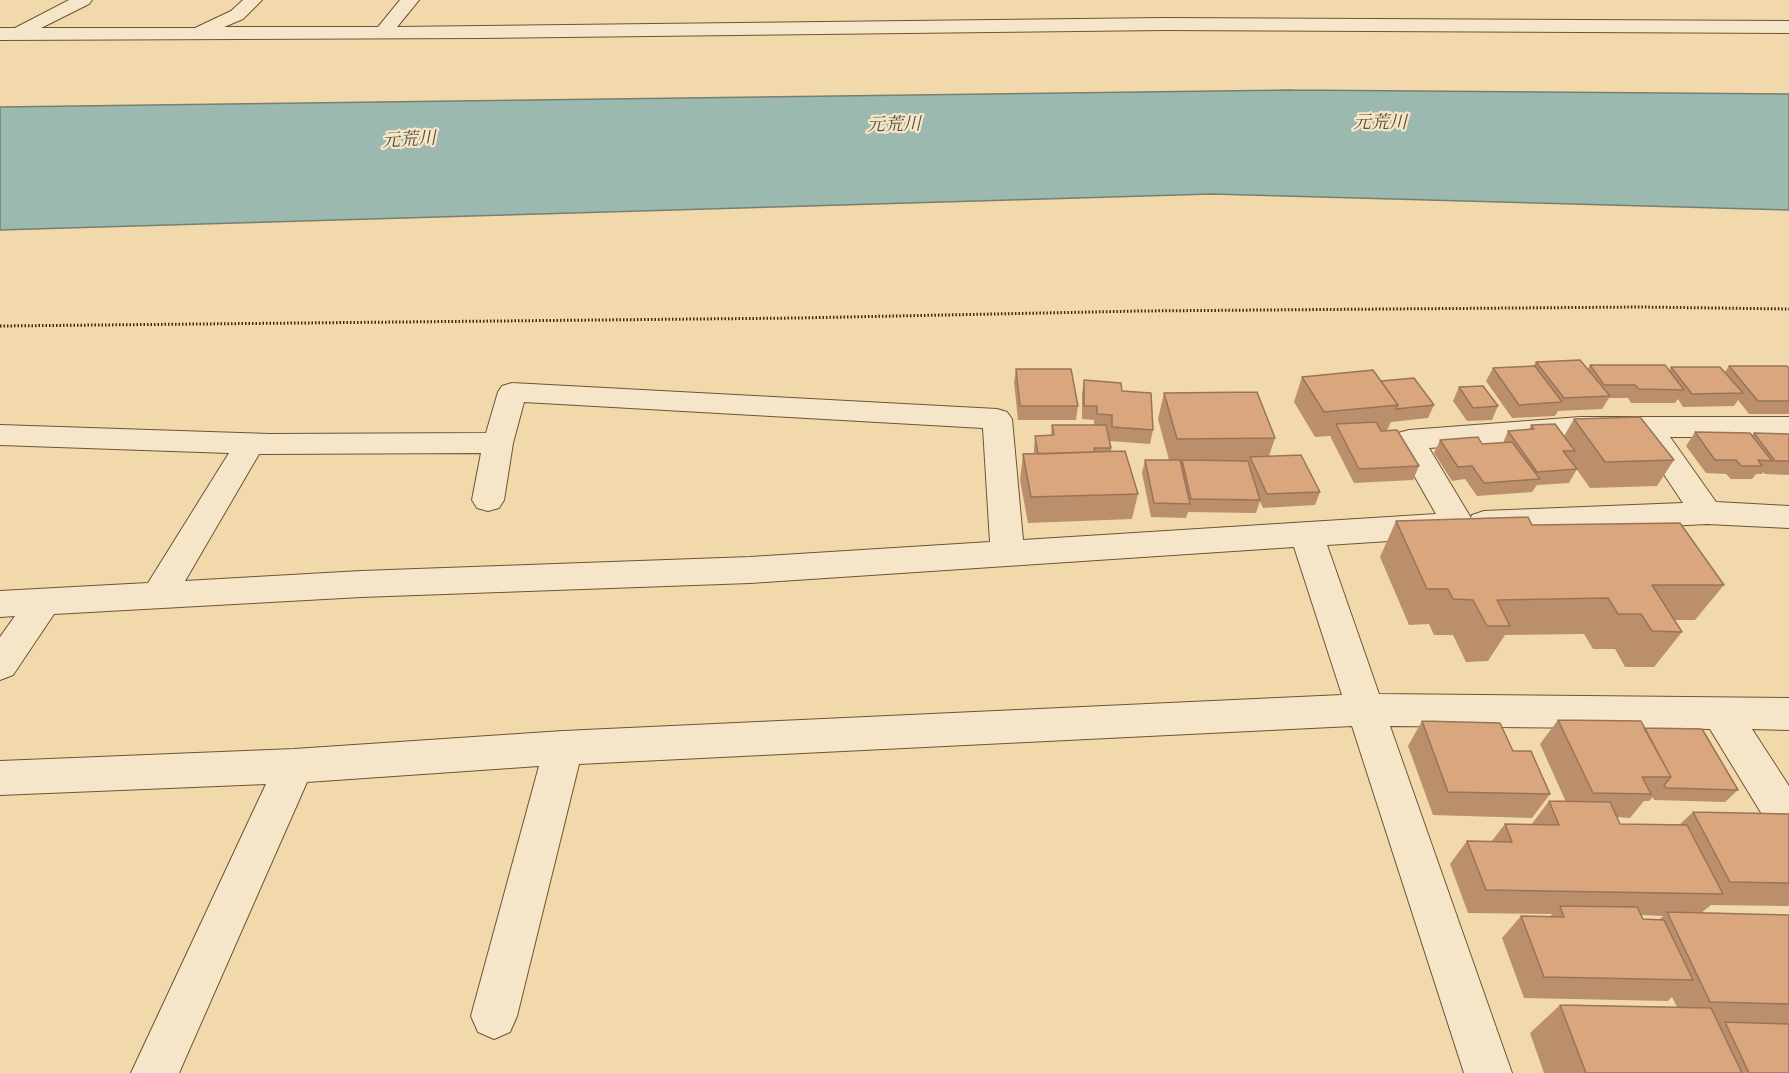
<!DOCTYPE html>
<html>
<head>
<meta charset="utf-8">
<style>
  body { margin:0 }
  canvas { display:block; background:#f1d9ac }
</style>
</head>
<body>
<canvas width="1789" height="1073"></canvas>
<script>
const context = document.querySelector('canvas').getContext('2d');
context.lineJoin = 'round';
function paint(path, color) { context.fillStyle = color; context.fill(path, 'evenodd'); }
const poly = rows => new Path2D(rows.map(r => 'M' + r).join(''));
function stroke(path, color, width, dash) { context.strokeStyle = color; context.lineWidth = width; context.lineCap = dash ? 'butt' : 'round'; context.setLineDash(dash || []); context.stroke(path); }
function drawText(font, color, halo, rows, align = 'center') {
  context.font = font + ' "Sorts Mill Goudy","Noto Serif JP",serif'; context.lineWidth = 4.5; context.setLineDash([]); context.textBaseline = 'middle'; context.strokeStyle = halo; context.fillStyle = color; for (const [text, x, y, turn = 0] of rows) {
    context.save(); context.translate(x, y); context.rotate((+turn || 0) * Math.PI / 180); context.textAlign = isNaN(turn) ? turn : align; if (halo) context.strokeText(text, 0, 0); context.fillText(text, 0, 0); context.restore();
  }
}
const water = poly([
  [1293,90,1789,94,1789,210,1212,194,0,230,0,107,1293,90]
]);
paint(water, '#9bb9af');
stroke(water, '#777f6e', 1.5);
const minor = poly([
  [69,0,92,0,89,4,41,28,195,28,231,11,243,0,262,0,243,19,224,27,378,27,400,0,419,0,397,27,1164,18,1789,21,1789,33,1164,30,479,38,0,40,0,28,15,28,69,0],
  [512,383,997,409,1007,412,1012,419,1023,540,1436,514,1394,440,1398,433,1409,430,1580,417,1789,417,1789,437,1670,437,1716,502,1789,506,1789,528,1707,524,1484,535,1471,529,1470,532,1458,536,1448,533,1436,538,1327,545,1379,694,1789,698,1789,730,1752,729,1789,786,1789,839,1774,834,1710,729,1390,726,1512,1073,1464,1073,1352,726,579,764,517,1016,510,1032,494,1039,478,1032,471,1016,539,766,307,782,179,1073,131,1073,266,784,0,795,0,761,294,749,563,731,1342,695,1294,547,750,583,361,597,54,614,13,675,0,680,0,637,15,616,0,617,0,591,148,583,229,453,0,445,0,425,270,434,486,433,498,392,502,386,512,383],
  [524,402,983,428,990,542,750,557,361,571,185,581,259,454,481,453,472,500,477,508,488,511,499,508,504,500,513,443,524,402],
  [1580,437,1639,437,1683,503,1484,511,1472,515,1471,518,1429,448,1580,437]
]);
stroke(minor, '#6d5434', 2);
stroke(poly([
  [0,326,798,318,1140,311,1640,307,1789,309]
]), '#41270c', 3, [1.5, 2]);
paint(minor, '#f6e6c9');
paint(poly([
  [1536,362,1588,369,1590,365,1669,371,1671,367,1725,372,1729,366,1789,369,1789,414,1749,414,1738,400,1734,406,1683,407,1678,399,1675,403,1631,403,1628,398,1609,398,1602,409,1558,411,1555,416,1512,418,1486,381,1493,368,1533,366],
  [1016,369,1078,406,1076,420,1018,420,1014,382],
  [1302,377,1381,381,1434,405,1428,418,1391,422,1387,430,1419,466,1413,480,1354,483,1331,438,1331,436,1315,437,1294,402],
  [1084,380,1122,391,1153,430,1150,444,1110,441,1111,448,1111,451,1138,494,1132,519,1028,523,1020,480,1023,454,1034,454,1034,449,1035,436,1051,435,1052,425,1094,425,1094,420,1082,419,1082,394],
  [1459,387,1498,406,1492,420,1467,421,1453,401],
  [1164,393,1275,438,1269,456,1320,492,1315,505,1263,508,1260,501,1256,513,1188,512,1186,518,1151,517,1142,473,1145,460,1169,460,1158,419],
  [1574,419,1674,460,1657,486,1590,488,1570,460,1577,469,1569,483,1537,485,1532,492,1477,496,1465,479,1452,481,1434,453,1440,440,1482,444,1503,443,1508,431,1529,430,1531,425,1564,436],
  [1695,432,1752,435,1754,433,1789,434,1789,475,1765,474,1763,472,1762,474,1756,474,1752,479,1731,479,1726,474,1706,473,1686,446],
  [1396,521,1532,525,1724,585,1695,620,1675,620,1682,632,1654,667,1625,667,1615,649,1593,649,1584,634,1505,635,1488,661,1466,662,1453,635,1434,635,1429,624,1409,625,1380,557],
  [1558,720,1644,728,1738,790,1725,802,1654,800,1653,797,1649,801,1644,801,1630,818,1617,817,1620,824,1680,824,1693,812,1789,814,1789,905,1788,906,1711,905,1701,913,1789,915,1789,1073,1544,1073,1530,1033,1560,1005,1677,1007,1672,997,1668,1001,1524,998,1502,938,1521,916,1550,917,1552,914,1468,913,1450,864,1467,841,1491,842,1505,824,1531,825,1549,801,1566,802,1540,744],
  [1641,915,1663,916,1659,920,1643,919],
  [1422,721,1513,751,1550,794,1532,818,1433,815,1408,746]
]), '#bb8f6c');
const building = poly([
  [1580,360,1610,396,1564,398,1536,362,1580,360],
  [1590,365,1665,365,1684,390,1639,389,1635,385,1604,385,1590,365],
  [1535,366,1562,402,1519,405,1493,368,1535,366],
  [1729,366,1787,366,1789,369,1789,401,1758,401,1729,366],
  [1671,367,1720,367,1743,393,1692,394,1671,367],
  [1016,369,1071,369,1078,406,1020,406,1016,369],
  [1373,370,1398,405,1324,412,1302,377,1373,370],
  [1414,378,1434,405,1396,409,1398,405,1381,381,1414,378],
  [1084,380,1121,383,1122,391,1151,393,1153,430,1112,427,1112,415,1097,414,1097,406,1084,406,1084,380],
  [1483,386,1498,406,1473,408,1459,387,1483,386],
  [1257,392,1275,438,1177,439,1164,393,1257,392],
  [1640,417,1674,460,1605,462,1574,419,1640,417],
  [1376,422,1381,431,1397,430,1419,466,1359,469,1336,424,1376,422],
  [1555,424,1575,451,1563,451,1577,469,1537,472,1508,431,1534,429,1531,425,1555,424],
  [1052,425,1106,425,1111,448,1094,448,1095,452,1038,454,1035,436,1054,435,1052,425],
  [1695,432,1750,433,1772,461,1758,460,1762,466,1741,466,1736,460,1715,460,1695,432],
  [1754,433,1789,434,1789,461,1775,461,1754,433],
  [1478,437,1482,444,1512,442,1540,479,1484,483,1472,466,1458,467,1440,440,1478,437],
  [1125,451,1138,494,1031,497,1023,454,1125,451],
  [1301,455,1320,492,1267,494,1250,457,1301,455],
  [1145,460,1180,460,1190,504,1154,503,1145,460],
  [1182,460,1248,461,1260,500,1191,499,1182,460],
  [1528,517,1532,525,1680,523,1724,585,1652,585,1682,632,1652,631,1641,614,1618,614,1608,598,1497,600,1510,626,1487,626,1473,600,1453,599,1448,589,1427,589,1396,521,1528,517],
  [1558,720,1641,721,1671,777,1642,777,1651,794,1593,793,1558,720],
  [1422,721,1500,723,1513,751,1531,751,1550,794,1448,792,1422,721],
  [1644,728,1702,729,1738,790,1666,788,1664,785,1671,777,1644,728],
  [1549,801,1610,802,1620,824,1687,825,1723,894,1486,890,1467,841,1512,842,1505,824,1559,825,1549,801],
  [1693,812,1789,814,1789,883,1730,882,1693,812],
  [1560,906,1637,907,1643,919,1664,920,1693,980,1544,977,1521,916,1564,917,1560,906],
  [1667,912,1789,915,1789,1004,1710,1002,1667,912],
  [1560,1005,1711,1008,1742,1073,1586,1073,1560,1005],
  [1725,1022,1789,1024,1789,1073,1749,1073,1725,1022]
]);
paint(building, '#daa67d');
stroke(building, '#997458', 1.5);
drawText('italic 18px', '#584c35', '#f6e6c9', [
  ["元荒川",1380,125],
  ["元荒川",894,127,-1],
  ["元荒川",409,142,-3]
]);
</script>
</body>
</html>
